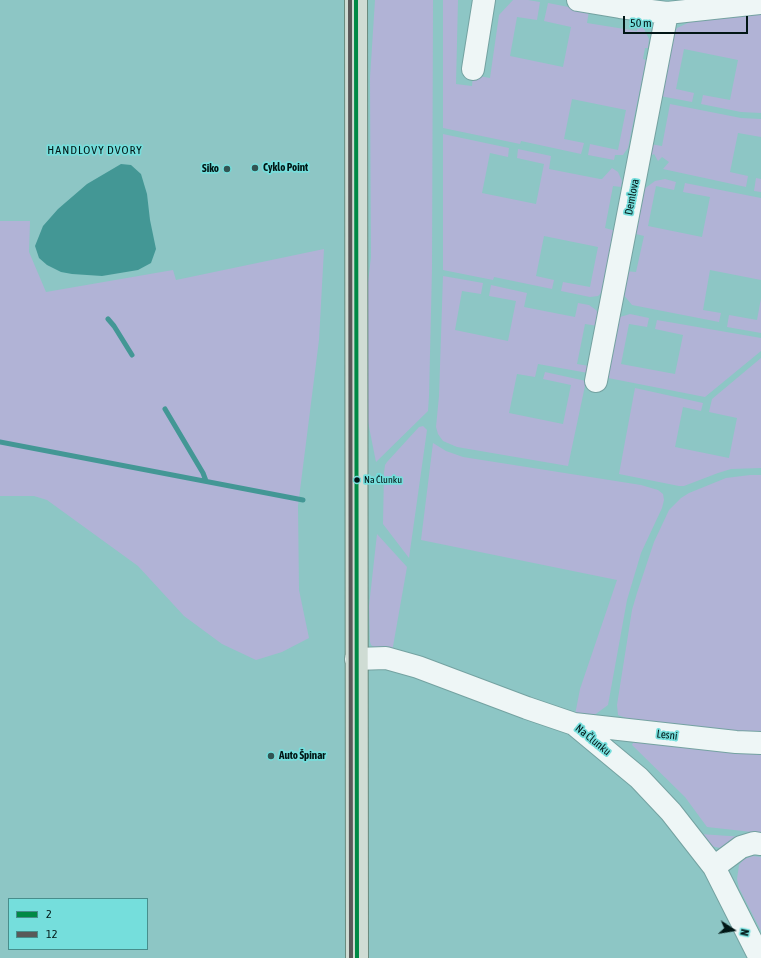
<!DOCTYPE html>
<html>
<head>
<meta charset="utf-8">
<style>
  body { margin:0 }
  #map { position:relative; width:761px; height:958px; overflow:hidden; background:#8dc6c5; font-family:"Asap Condensed",sans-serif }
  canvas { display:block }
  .legend { position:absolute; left:8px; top:898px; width:140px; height:52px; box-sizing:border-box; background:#75dedc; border:1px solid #478e8c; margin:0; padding:5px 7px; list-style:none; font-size:12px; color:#011615 }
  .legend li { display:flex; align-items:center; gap:8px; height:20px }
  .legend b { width:20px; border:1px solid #478e8c }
  .north { position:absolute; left:713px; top:910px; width:40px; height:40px; -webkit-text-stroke:3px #75dedc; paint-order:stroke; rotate:102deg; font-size:11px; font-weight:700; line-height:16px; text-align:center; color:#011615 }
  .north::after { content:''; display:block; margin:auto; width:14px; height:18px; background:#011615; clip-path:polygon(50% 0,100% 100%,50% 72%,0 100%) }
  .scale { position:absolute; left:623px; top:16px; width:125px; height:18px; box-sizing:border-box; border:2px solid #011615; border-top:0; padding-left:5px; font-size:12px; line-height:14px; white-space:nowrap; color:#011615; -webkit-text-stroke:3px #75dedc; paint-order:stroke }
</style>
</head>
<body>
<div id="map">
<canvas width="761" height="958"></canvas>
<ul class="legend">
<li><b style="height:5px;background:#008945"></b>2</li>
<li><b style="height:5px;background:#595959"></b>12</li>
</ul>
<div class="north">N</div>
<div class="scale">50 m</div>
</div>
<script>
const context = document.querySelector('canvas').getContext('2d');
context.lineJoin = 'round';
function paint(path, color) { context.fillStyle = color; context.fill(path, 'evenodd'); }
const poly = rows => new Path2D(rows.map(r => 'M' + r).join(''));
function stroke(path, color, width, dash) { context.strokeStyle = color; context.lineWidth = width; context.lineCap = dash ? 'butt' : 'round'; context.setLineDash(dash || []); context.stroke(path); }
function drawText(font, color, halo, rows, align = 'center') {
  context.font = font + ' "Asap Condensed",sans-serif'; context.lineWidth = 3.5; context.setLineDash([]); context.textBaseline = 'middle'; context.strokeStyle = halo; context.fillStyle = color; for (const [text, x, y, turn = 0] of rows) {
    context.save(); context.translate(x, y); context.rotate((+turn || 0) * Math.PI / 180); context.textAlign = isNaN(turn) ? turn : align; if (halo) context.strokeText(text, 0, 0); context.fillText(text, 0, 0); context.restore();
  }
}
paint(poly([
  [375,0,433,0,432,269,429,396,428,411,376,462,368,422,366,300,371,257,370,78],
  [443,0,458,0,456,84,472,86,473,75,490,78,499,15,513,0,528,0,540,2,537,20,517,17,510,56,563,67,571,27,544,21,548,3,589,11,587,23,637,31,638,25,644,29,649,39,648,47,648,48,645,48,643,59,646,60,628,148,625,152,623,155,615,155,614,160,588,155,590,144,618,150,626,110,572,99,564,139,584,143,581,154,521,141,520,144,443,128],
  [761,13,761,113,741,112,701,104,703,95,730,100,738,60,684,49,676,89,694,93,692,102,660,96,674,33,677,28,690,22],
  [670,104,741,118,761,119,761,137,738,133,730,172,748,176,746,187,663,169,669,162,662,157,658,161,654,154,652,155,650,144,662,146],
  [443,134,509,148,508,157,490,153,482,193,536,204,544,164,517,158,518,149,551,156,549,169,600,179,602,179,612,168,618,172,622,181,621,187,613,186,605,228,616,231,603,291,598,296,590,297,561,291,563,282,590,287,598,247,544,236,536,276,554,280,552,289,494,277,493,280,443,270],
  [756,178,761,179,761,192,754,191],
  [665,179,676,182,674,190,656,186,648,226,702,237,710,197,683,192,685,183,761,198,761,280,710,270,703,310,721,313,719,322,632,305,622,293,624,271,636,272,644,236,632,233,644,189,655,181],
  [0,221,30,221,29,252,46,292,173,270,176,280,324,249,319,340,298,506,299,590,309,638,282,652,256,660,222,644,184,616,138,566,47,500,34,496,0,496],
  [443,276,483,283,481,294,462,291,455,330,508,341,516,301,489,296,491,285,527,293,524,307,575,317,578,303,589,305,596,310,598,313,598,326,585,324,577,364,589,366,588,373,538,364,535,377,517,374,509,413,563,424,571,385,543,379,545,372,586,381,568,466,457,447,443,441,438,434,436,427,439,396],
  [761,298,761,333,727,327,729,315,757,320],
  [630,314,649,318,647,327,629,324,621,364,675,374,683,335,655,329,657,320,761,338,761,351,705,397,603,377,613,325,620,317],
  [761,358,761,468,731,469,718,473,684,486,679,486,619,474,635,388,703,403,701,411,683,407,675,447,729,458,737,418,709,412,712,399],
  [423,426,427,430,409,558,383,524,384,473,385,465,387,462,419,427],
  [433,443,446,451,463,457,641,485,658,490,663,494,664,500,662,508,641,553,627,600,608,705,593,716,575,715,580,689,617,580,421,540],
  [750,475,761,475,761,833,707,827,685,797,632,745,636,737,660,731,618,715,617,705,632,610,637,593,654,542,669,510,681,498,689,493,726,478],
  [377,534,407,567,392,652,386,655,371,645,370,642,369,606],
  [700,834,744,837,720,848,711,846],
  [753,856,761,857,761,931,739,888,737,879,739,865,744,859]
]), '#b1b3d6');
paint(poly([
  [121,164,131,165,141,174,147,194,150,220,156,249,151,263,138,270,102,276,72,274,61,272,47,265,39,258,35,246,43,226,58,209,87,184]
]), '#439795');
stroke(poly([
  [108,319,114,326,132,355],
  [165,409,203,473,206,481],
  [0,442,303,500]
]), '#439795', 5);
const minor = poly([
  [578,0,620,7,667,13,761,3],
  [473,69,484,0],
  [596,381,667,13],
  [356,659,386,658,418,667,527,708,574,724,639,778,671,812,714,867,760,958],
  [574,724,736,742,761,743],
  [714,867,741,847,754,843,761,844]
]);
const major = poly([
  [356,0,357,958]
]);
stroke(minor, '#74a2a1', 24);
stroke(major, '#688a7d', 24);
stroke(minor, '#eef6f6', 22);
stroke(major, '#cfdcd4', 22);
stroke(poly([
  [356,0,357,958]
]), '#008945', 4);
stroke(poly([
  [350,0,351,958]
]), '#595959', 4);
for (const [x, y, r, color] of [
  [255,168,4,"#325453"],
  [227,169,4,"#325453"],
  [357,480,3.5,"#011615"],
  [271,756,4,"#325453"]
]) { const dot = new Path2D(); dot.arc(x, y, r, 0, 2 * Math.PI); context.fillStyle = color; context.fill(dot); stroke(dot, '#75dedc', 1.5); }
drawText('10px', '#011615', '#75dedc', [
  ["Na Člunku",364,480]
], 'left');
drawText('bold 11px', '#011615', '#75dedc', [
  ["Cyklo Point",263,168],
  ["Siko",219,169,"right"],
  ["Auto Špinar",279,756]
], 'left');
drawText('11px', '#011615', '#75dedc', [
  ["Demlova",632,197,-79],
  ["Lesní",667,735,7],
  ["Na Člunku",593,740,39]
]);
context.letterSpacing = '1px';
drawText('12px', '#011615', '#75dedc', [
  ["HANDLOVY DVORY",95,150]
]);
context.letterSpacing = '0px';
</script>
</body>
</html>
